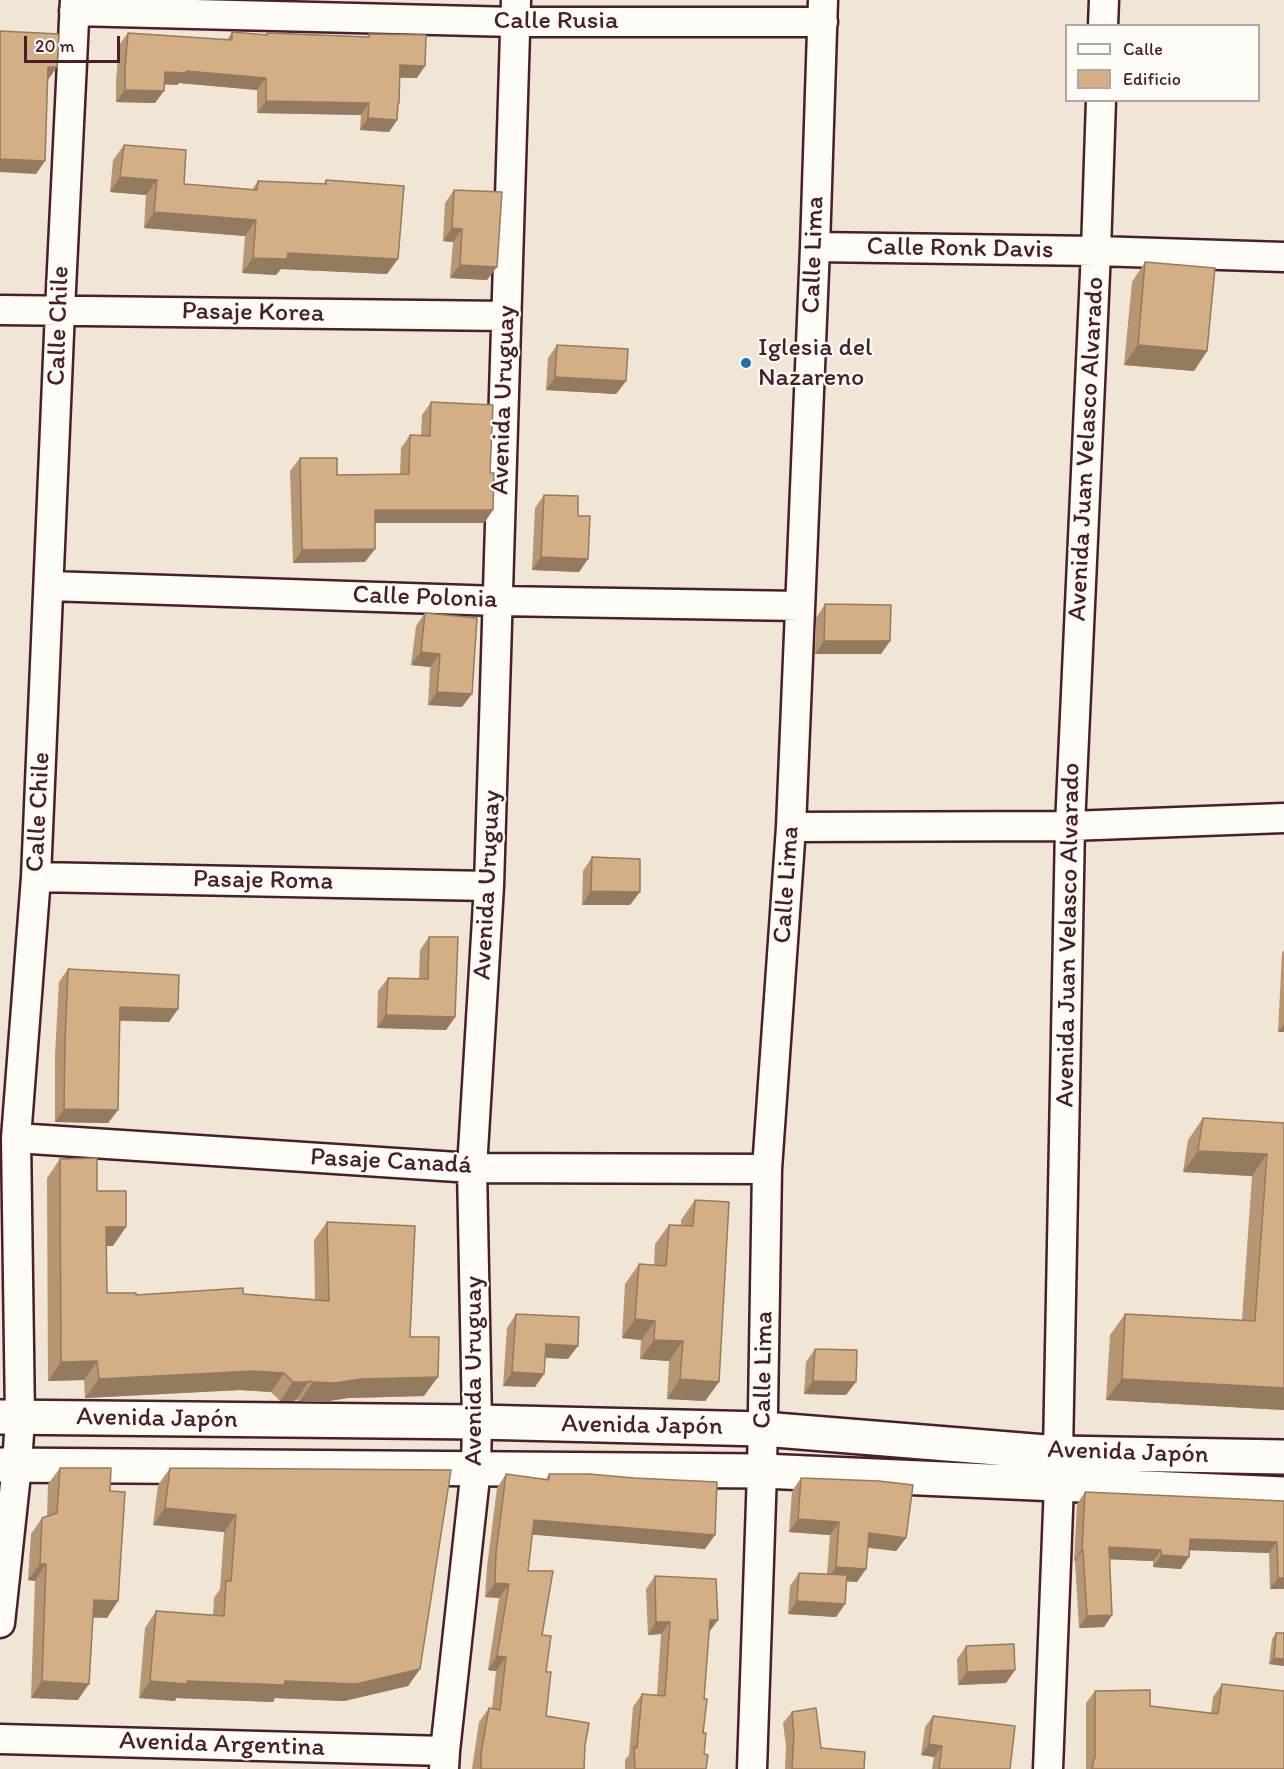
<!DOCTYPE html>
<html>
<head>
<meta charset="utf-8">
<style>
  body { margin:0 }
  #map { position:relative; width:1284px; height:1769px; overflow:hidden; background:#f1e5d5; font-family:Itim,sans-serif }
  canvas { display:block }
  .legend { position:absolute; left:1065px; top:24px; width:195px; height:78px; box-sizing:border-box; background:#fdfcf7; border:2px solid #b5a4a5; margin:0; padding:8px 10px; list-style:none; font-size:18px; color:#4a1f2b }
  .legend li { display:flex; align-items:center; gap:12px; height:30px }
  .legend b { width:30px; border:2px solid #b5a4a5 }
  .scale { position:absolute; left:24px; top:36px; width:96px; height:27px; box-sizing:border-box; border:3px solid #4a1f2b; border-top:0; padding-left:8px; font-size:18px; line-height:21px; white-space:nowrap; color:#4a1f2b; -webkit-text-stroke:4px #fdfcf7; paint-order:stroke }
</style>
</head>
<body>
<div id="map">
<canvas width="1284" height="1769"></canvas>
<ul class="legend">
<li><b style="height:8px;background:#fdfcf7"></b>Calle</li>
<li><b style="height:16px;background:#d4af86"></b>Edificio</li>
</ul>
<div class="scale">20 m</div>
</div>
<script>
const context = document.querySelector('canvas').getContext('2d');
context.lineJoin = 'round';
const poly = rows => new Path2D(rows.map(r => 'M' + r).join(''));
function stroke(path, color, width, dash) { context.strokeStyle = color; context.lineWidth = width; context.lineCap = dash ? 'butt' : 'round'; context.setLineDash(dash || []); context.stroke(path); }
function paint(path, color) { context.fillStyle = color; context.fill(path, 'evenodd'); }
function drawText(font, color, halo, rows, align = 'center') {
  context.font = font + ' Itim,sans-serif'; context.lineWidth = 4.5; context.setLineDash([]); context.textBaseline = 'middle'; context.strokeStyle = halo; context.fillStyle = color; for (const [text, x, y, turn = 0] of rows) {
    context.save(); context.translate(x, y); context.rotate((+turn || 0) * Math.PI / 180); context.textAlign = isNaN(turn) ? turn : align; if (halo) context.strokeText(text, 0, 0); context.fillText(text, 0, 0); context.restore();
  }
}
const street = poly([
  [74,11,515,22,823,22],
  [1103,26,1104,0],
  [815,247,1096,251,1284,257],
  [0,310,506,316],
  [49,586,498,601,800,606],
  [791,827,1070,826,1284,818],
  [36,877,489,886],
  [16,1138,472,1168,767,1169],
  [0,1623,17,1465,20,1418,16,1138,36,877,60,310,75,0],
  [0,1739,445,1751],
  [444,1769,445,1751,476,1468,477,1422,472,1168,489,886,516,0],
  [752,1769,762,1471,767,1169,791,827,815,247,823,0],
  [1048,1769,1059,1484,1058,1453,1070,826,1096,251,1101,100]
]);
const secondary = poly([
  [0,1417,477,1422,763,1429,1058,1453,1284,1457],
  [0,1465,762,1471,1284,1494]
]);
stroke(street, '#4a1f2b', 33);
stroke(secondary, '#4a1f2b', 38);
stroke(street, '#fdfcf7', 28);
stroke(secondary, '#fdfcf7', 33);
paint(poly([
  [232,32,265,35,267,33,367,37,369,34,417,78,400,78,399,103,398,106,397,120,389,132,360,130,361,115,257,113,257,90,179,83,177,85,164,84,155,103,116,102,116,80,119,45,128,33,227,40],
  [124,145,184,184,252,190,258,181,323,184,326,180,387,274,281,269,276,275,242,273,245,236,144,228,146,195,110,192,113,160],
  [454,190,487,280,450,278,453,242,443,241,445,203],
  [1145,262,1207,351,1194,371,1124,365,1132,282],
  [557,345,626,381,616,394,546,390,548,358],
  [431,402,490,473,493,510,484,523,375,523,365,562,293,563,290,471,300,458,337,475,400,474,401,448,410,435,421,435,422,415],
  [544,495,578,516,588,559,579,572,532,570,535,508],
  [825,604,890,641,881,654,815,654,816,618],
  [425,613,462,707,428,705,430,667,411,665,416,626],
  [592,857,630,905,582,905,583,871],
  [429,937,455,1017,446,1030,377,1028,378,991,388,978,419,979,420,950],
  [1284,950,1284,1032,1278,1032,1282,953],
  [68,969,178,1009,169,1022,119,1021,118,1110,108,1123,55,1122,55,1055,59,982],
  [1203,1118,1284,1123,1284,1410,1106,1400,1110,1335,1125,1314,1242,1320,1252,1176,1183,1172,1188,1140],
  [60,1159,97,1191,113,1246,107,1246,107,1293,136,1295,243,1294,315,1299,314,1240,327,1222,410,1337,424,1396,348,1398,322,1402,300,1401,296,1400,293,1401,280,1401,271,1392,240,1390,85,1398,84,1380,48,1381,47,1178],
  [695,1200,719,1382,705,1401,667,1399,669,1361,640,1359,641,1340,622,1338,625,1284,639,1264,654,1265,655,1244,669,1225,681,1226,681,1220],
  [516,1314,568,1359,545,1358,535,1387,503,1386,507,1328],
  [815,1349,846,1395,804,1394,806,1362],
  [60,1468,110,1491,107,1618,93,1617,78,1700,31,1698,35,1581,28,1580,31,1534,42,1518,47,1517,48,1484],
  [170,1468,451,1470,420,1669,408,1686,344,1701,275,1698,273,1702,176,1698,175,1701,139,1698,145,1628,156,1611,213,1615,214,1598,220,1589,224,1532,153,1525,158,1485],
  [506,1474,546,1479,549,1474,705,1549,532,1534,528,1571,542,1635,546,1672,546,1716,585,1745,584,1769,472,1769,479,1722,489,1708,492,1708,496,1671,488,1670,499,1598,485,1597,487,1567,497,1488],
  [801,1478,906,1538,896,1551,868,1548,866,1569,857,1582,846,1581,845,1604,836,1617,788,1614,790,1586,799,1573,827,1574,830,1535,789,1532,792,1491],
  [1085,1492,1284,1501,1284,1589,1270,1589,1269,1553,1189,1550,1181,1569,1153,1567,1153,1561,1110,1559,1112,1615,1104,1627,1079,1628,1075,1561,1074,1561,1077,1504],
  [655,1576,718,1620,709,1632,704,1699,704,1754,706,1769,625,1769,625,1760,629,1755,633,1707,642,1694,657,1695,661,1634,648,1635,646,1589],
  [1276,1633,1284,1633,1284,1666,1269,1664,1272,1639],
  [966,1646,1015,1670,1006,1683,958,1685,957,1659],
  [1222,1684,1284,1769,1086,1769,1086,1703,1095,1691,1150,1706,1211,1713,1213,1697],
  [792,1712,821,1748,864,1769,785,1769,786,1746,783,1723],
  [933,1716,1010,1769,932,1769,934,1757,921,1755,925,1727]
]), '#b69673');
paint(poly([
  [400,65,425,66,417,78,392,77],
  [48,67,57,67,48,80,39,80],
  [186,71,266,78,257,90,179,83,177,85,157,84,165,72],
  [125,90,164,91,155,103,116,102],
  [266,101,369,103,361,115,257,113],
  [368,118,397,120,389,132,360,130],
  [0,159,45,161,36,174,0,172],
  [120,177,157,180,146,195,110,192],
  [154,212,256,220,245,236,144,228],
  [452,228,462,229,453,242,443,241],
  [288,253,398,259,387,274,281,269,276,275,242,273,253,258],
  [460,265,497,267,487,280,450,278],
  [1138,345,1207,351,1194,371,1124,365],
  [555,377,626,381,616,394,546,390],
  [375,510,493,510,484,523,366,523],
  [375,549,365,562,293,563,302,550],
  [541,557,588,559,579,572,532,570],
  [824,641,890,641,881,654,815,654],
  [421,652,440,654,430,667,411,665],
  [437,692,472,694,462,707,428,705],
  [591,891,640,892,630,905,582,905],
  [120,1007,178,1009,169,1022,110,1020],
  [386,1015,455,1017,446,1030,377,1028],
  [1284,1024,1284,1032,1278,1032],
  [64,1109,118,1110,108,1123,55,1122],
  [1198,1151,1267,1154,1252,1176,1183,1172],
  [106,1227,126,1227,113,1246,93,1246],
  [635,1319,655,1321,641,1340,622,1338],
  [654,1340,683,1341,669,1361,640,1359],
  [546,1344,578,1346,568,1359,537,1357],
  [97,1361,84,1380,48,1381,61,1362],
  [253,1371,284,1373,271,1392,240,1390,85,1398,99,1379],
  [512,1372,544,1374,535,1387,503,1386],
  [438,1377,424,1396,348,1398,322,1402,300,1401,313,1382,362,1379],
  [680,1379,719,1382,705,1401,667,1399],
  [1122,1379,1284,1388,1284,1410,1106,1400],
  [309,1381,296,1400,293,1401,280,1401,293,1382],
  [813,1381,856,1382,846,1395,804,1394],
  [165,1508,236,1515,224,1532,153,1525],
  [798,1519,839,1522,830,1535,789,1532],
  [534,1520,715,1535,705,1549,524,1534],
  [869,1533,906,1538,896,1551,859,1546],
  [1190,1539,1277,1542,1269,1553,1182,1550],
  [1109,1547,1161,1550,1153,1561,1101,1559],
  [1082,1549,1083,1550,1075,1561,1074,1561],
  [1161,1555,1189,1557,1181,1569,1153,1567],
  [40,1564,46,1564,35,1581,28,1580],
  [836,1567,866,1569,857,1582,827,1580],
  [1278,1578,1284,1578,1284,1589,1270,1589],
  [495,1583,509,1584,499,1598,485,1597],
  [94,1600,118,1601,107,1618,82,1617],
  [797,1601,845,1604,836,1617,788,1614],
  [1112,1615,1104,1627,1079,1628,1087,1616],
  [710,1620,718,1620,709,1632],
  [656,1622,670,1622,661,1634,648,1635],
  [497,1656,506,1657,496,1671,488,1670],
  [1274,1658,1284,1659,1284,1666,1269,1664],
  [420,1669,408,1686,344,1701,275,1698,273,1702,176,1698,175,1701,139,1698,150,1681,285,1681],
  [1015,1670,1006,1683,958,1685,967,1672],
  [42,1681,89,1684,78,1700,31,1698],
  [929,1744,942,1746,934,1757,921,1755]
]), '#947a5e');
const building = poly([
  [0,31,59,34,57,67,48,67,45,161,0,159,0,31],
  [232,32,267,35,267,33,369,37,369,34,426,35,425,66,400,65,399,103,398,103,397,120,368,118,369,103,266,101,266,78,186,71,186,73,165,72,164,91,125,90,125,68,128,33,232,40,232,32],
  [124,145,186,150,184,184,257,190,258,181,326,184,326,180,404,186,398,259,288,253,287,259,253,258,256,220,154,212,157,180,120,177,124,145],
  [454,190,502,192,497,267,460,265,462,229,452,228,454,190],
  [1145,262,1215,268,1207,351,1138,345,1145,262],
  [557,345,628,349,626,381,555,377,557,345],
  [431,402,493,405,490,473,494,473,493,510,375,510,375,549,302,550,300,458,337,458,337,475,409,474,410,435,430,436,431,402],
  [544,495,578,496,578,516,590,516,588,559,541,557,544,495],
  [825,604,891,605,890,641,824,641,825,604],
  [425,613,477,618,472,694,437,692,440,654,421,652,425,613],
  [592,857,640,859,640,892,591,891,592,857],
  [429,937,458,937,455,1017,386,1015,388,978,428,979,429,937],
  [68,969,179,975,178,1009,120,1007,118,1110,64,1109,65,1042,68,969],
  [1203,1118,1284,1123,1284,1388,1122,1379,1125,1314,1255,1321,1267,1154,1198,1151,1203,1118],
  [97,1158,97,1191,126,1191,126,1227,106,1227,107,1293,136,1293,136,1295,243,1288,243,1294,329,1301,327,1222,415,1226,410,1337,439,1337,438,1377,362,1379,335,1383,313,1382,309,1381,307,1382,293,1382,284,1373,253,1371,99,1379,97,1361,61,1362,60,1159,97,1158],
  [695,1200,729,1202,719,1382,680,1379,683,1341,654,1340,655,1321,635,1319,639,1264,666,1266,669,1225,693,1226,695,1200],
  [516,1314,579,1317,578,1346,546,1344,544,1374,512,1372,516,1314],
  [815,1349,857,1350,856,1382,813,1381,815,1349],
  [60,1468,111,1468,110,1491,125,1492,118,1601,94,1600,89,1684,42,1681,46,1564,40,1564,42,1518,57,1513,60,1468],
  [170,1468,451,1470,420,1669,356,1684,285,1681,284,1685,187,1681,187,1684,150,1681,156,1611,224,1616,226,1581,231,1581,236,1515,165,1508,170,1468],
  [506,1474,549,1480,549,1474,589,1474,634,1478,717,1482,715,1535,534,1520,528,1571,553,1571,542,1635,551,1636,546,1672,551,1672,546,1716,589,1723,585,1745,584,1769,481,1769,481,1753,489,1708,500,1710,506,1657,497,1656,509,1584,495,1583,496,1553,506,1474],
  [801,1478,879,1481,913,1485,906,1538,869,1533,866,1569,836,1567,839,1522,798,1519,801,1478],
  [1085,1492,1284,1501,1284,1578,1278,1578,1277,1542,1190,1539,1189,1557,1161,1555,1161,1550,1109,1547,1112,1615,1087,1616,1083,1550,1082,1549,1085,1492],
  [799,1573,847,1575,845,1604,797,1601,799,1573],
  [655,1576,716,1579,718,1620,710,1620,704,1699,707,1699,703,1733,706,1733,704,1754,708,1755,706,1769,635,1769,634,1747,637,1748,642,1694,665,1696,670,1622,656,1622,655,1576],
  [1276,1633,1284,1633,1284,1659,1274,1658,1276,1633],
  [1014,1644,1015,1670,967,1672,966,1646,1014,1644],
  [1222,1684,1284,1691,1284,1769,1092,1769,1094,1758,1095,1758,1095,1691,1150,1690,1150,1706,1218,1714,1222,1684],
  [816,1708,821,1748,865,1752,864,1769,792,1769,794,1734,792,1712,816,1708],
  [933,1716,1015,1726,1010,1769,939,1769,942,1746,929,1744,933,1716]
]);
paint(building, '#d4af86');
stroke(building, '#947a5e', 1.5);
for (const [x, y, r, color] of [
  [746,363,6,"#1f6fb2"]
]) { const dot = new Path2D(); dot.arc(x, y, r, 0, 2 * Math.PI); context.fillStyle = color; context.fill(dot); stroke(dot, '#fdfcf7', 2); }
drawText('26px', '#4a1f2b', '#fdfcf7', [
  ["Calle Rusia",556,21],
  ["Calle Ronk Davis",960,249,1],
  ["Calle Lima",814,255,-88],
  ["Pasaje Korea",253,313,1],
  ["Calle Chile",59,326,-88],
  ["Avenida Uruguay",504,400,-88],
  ["Avenida Juan Velasco Alvarado",1087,449,-87],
  ["Calle Polonia",425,598,2],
  ["Calle Chile",39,812,-87],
  ["Pasaje Roma",263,881,1],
  ["Avenida Uruguay",488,885,-87],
  ["Calle Lima",787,885,-86],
  ["Avenida Juan Velasco Alvarado",1069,935,-89],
  ["Pasaje Canadá",391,1162,3],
  ["Calle Lima",764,1370,-89],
  ["Avenida Uruguay",474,1371,-90],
  ["Avenida Japón",157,1419,1],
  ["Avenida Japón",642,1426,1],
  ["Avenida Japón",1128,1453,2],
  ["Avenida Argentina",222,1745,2]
]);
drawText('26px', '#4a1f2b', '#fdfcf7', [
  ["Iglesia del",758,348],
  ["Nazareno",758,378]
], 'left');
</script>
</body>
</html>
